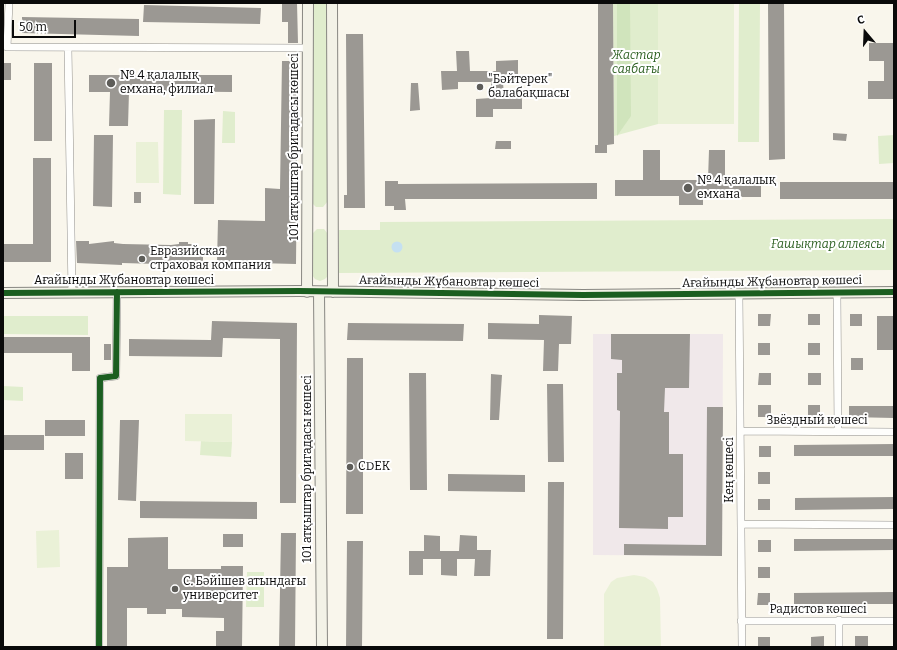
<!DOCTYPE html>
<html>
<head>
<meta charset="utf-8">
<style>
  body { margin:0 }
  #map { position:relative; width:897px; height:650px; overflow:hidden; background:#f9f6ec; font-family:Bitter,serif }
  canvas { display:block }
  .frame { position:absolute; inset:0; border:4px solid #0a0a0a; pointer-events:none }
  .north { position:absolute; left:845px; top:12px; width:40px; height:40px; -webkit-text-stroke:3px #fff; paint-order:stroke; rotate:341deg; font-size:11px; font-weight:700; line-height:16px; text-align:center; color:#0a0a0a }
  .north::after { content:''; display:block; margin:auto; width:14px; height:18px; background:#0a0a0a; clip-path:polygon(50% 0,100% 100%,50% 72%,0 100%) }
  .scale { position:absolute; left:12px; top:20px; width:64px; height:18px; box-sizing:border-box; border:2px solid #0a0a0a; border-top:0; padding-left:5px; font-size:12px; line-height:14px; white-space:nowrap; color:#0a0a0a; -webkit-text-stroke:3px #fff; paint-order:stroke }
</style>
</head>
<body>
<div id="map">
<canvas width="897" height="650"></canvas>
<div class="frame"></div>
<div class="north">С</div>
<div class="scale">50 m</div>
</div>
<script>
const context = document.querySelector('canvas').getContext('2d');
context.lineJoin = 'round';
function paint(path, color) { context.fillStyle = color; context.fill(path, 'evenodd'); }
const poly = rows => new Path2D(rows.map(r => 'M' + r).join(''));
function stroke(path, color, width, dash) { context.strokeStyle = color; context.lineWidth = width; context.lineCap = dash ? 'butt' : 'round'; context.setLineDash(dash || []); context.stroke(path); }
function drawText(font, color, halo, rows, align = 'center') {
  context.font = font + ' Bitter,serif'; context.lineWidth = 4; context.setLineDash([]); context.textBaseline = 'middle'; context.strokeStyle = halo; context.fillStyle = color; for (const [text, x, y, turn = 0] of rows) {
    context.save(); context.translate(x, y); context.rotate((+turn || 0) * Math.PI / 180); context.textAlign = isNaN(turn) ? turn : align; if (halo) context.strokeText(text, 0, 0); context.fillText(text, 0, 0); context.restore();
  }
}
paint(poly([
  [593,334,723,334,722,556,593,555]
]), '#f0e8ea');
paint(poly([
  [312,3,328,3,328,201,323,207,316,207,311,202],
  [613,3,658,3,658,124,614,136],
  [739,3,760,3,759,142,738,142],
  [164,110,182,110,181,195,163,194],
  [223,111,235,112,235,143,222,143],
  [894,135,894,163,879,164,878,136],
  [894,219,894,270,339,273,339,230,380,230,380,222],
  [317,229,324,229,328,234,329,275,325,279,320,281,315,279,312,275,312,234],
  [3,316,88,316,88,335,3,334],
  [3,386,23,387,23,401,3,400],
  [201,441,232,442,231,457,200,455],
  [247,572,264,572,264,607,246,607]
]), '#e0edcd');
paint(poly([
  [617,3,630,3,631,116,617,136]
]), '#d0e4bc');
paint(poly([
  [658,3,734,3,734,124,658,124],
  [136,142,158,142,159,183,136,183],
  [185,414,232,414,232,442,185,441],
  [59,530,60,567,37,568,36,531],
  [634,575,645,577,653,582,657,589,660,598,661,647,604,647,604,594,611,582,617,578]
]), '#eaf1d7');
paint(poly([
  '391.5 247a5.5 5.5 0 1 1 11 0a5.5 5.5 0 1 1-11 0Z'
]), '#c5e0f1');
paint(poly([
  [282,3,297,3,298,43,288,43,288,22,282,22],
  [598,3,613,3,614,144,607,145,607,153,595,153,595,145,598,145],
  [768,3,784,3,785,159,769,160],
  [144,5,261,8,260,24,143,22],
  [22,17,139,19,139,36,22,33],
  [346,34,363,34,365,208,344,208,344,195,347,195],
  [869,43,894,43,894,99,868,99,868,81,884,81,884,61,869,61],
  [456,51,469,51,470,71,496,71,496,61,518,60,518,81,503,82,504,97,522,97,522,109,493,109,493,117,476,117,476,99,491,98,491,82,458,82,458,89,442,90,441,71,457,71],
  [282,61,298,61,296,264,217,262,218,220,265,221,265,188,280,189],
  [3,63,11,63,11,80,3,80],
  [34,63,52,63,52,141,34,141],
  [89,75,232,75,232,92,132,91,129,92,128,126,109,126,110,92,89,92],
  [411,83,418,83,420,110,410,111],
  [215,119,214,204,194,204,194,120],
  [833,133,847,134,846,141,833,140],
  [94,135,113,135,112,207,93,206],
  [496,141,511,141,511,149,495,149],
  [643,150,660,150,660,180,708,180,709,150,725,150,725,181,761,180,761,197,703,197,703,205,679,205,679,196,615,196,615,180,643,180],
  [33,158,51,158,51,262,3,262,3,244,33,244],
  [385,181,398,181,398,184,597,183,597,199,405,199,406,210,394,210,394,206,385,206],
  [780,182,894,182,894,199,780,199],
  [134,192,141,192,141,203,134,203],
  [76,241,89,241,89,244,114,241,114,243,123,244,171,245,179,244,179,242,188,242,188,244,196,244,196,247,203,247,203,263,195,263,195,265,122,263,122,265,77,263],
  [758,314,771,314,770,326,758,326],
  [808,314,820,314,820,325,808,325],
  [850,314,862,314,862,326,850,326],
  [539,315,572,316,571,344,559,344,558,371,543,371,544,340,488,339,488,323,539,324],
  [877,316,894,316,894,350,877,350],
  [212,321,297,323,296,503,280,503,280,339,223,338,222,357,129,356,129,339,211,340],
  [348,323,464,324,463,341,347,340],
  [611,334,690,334,689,388,665,388,664,412,669,412,669,454,683,454,683,517,668,517,668,529,619,528,620,411,617,410,617,373,622,373,622,360,611,359],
  [3,337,90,337,90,371,72,371,72,353,3,353],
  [758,343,770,343,770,355,758,355],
  [808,343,820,343,820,355,808,355],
  [104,344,111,344,111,360,104,360],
  [347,358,363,358,363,514,346,514],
  [851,358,863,358,863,370,851,370],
  [409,373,426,373,427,490,410,490],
  [759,373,771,373,771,385,758,385],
  [808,373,821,373,821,385,808,385],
  [491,374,502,375,499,420,490,420],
  [547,384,563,384,564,462,548,462],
  [758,405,771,405,771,417,758,417],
  [808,405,820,405,820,417,808,417],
  [849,406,894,406,894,418,849,417],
  [707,407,723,407,722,556,624,555,624,544,706,545],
  [45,420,85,420,85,436,45,436],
  [120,420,139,420,136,501,118,500],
  [3,435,44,435,44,450,3,450],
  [894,444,894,456,794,456,794,445],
  [759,446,771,446,771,457,759,457],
  [65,453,83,453,83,479,65,479],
  [758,472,770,472,770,484,758,484],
  [448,474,525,475,525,492,448,491],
  [548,482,564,482,563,639,547,639],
  [894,497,894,509,795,510,795,498],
  [758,499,770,499,770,510,758,510],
  [140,501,257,502,257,519,140,518],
  [281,533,296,533,295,647,279,647],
  [223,534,243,534,243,547,223,547],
  [424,535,440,536,440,551,459,551,460,535,477,536,477,550,491,550,490,576,474,576,475,559,457,559,457,576,441,575,441,559,423,559,423,575,409,575,409,551,424,551],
  [168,537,168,569,221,569,221,566,243,566,242,647,216,647,216,631,224,631,224,618,182,617,182,609,166,609,166,614,147,614,147,608,127,608,127,647,107,647,107,567,128,567,128,538],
  [794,539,894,539,894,550,794,551],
  [758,540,771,540,771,552,758,552],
  [347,541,363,541,362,647,346,647],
  [758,567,770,567,770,578,758,578],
  [894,592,894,604,794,604,794,593],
  [758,593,770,593,770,605,757,605],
  [824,636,824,647,811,647,811,637],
  [855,636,868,636,868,647,855,647],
  [758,637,770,637,770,647,758,647]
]), '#9b9893');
const street = poly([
  [9,3,7,47,308,48],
  [68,48,72,293],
  [837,293,838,432],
  [739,294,742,647],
  [741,431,894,432],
  [741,524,894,525],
  [741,621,894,621],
  [99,647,100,378,116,376,117,292],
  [839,647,839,620]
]);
const secondary = poly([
  [332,3,333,292],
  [307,292,308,3],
  [319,292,322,647],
  [3,293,299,291,583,295,894,292]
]);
stroke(street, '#92908c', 8);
stroke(secondary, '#888782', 12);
stroke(street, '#fefefc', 7);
stroke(secondary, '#f3f2e7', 10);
stroke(poly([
  [3,293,299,291,583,295,894,292],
  [99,647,100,378,116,376,117,292]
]), '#1b5e20', 6);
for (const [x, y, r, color] of [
  [111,83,5,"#5e5d59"],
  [480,87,4,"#5e5d59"],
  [688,188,5,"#5e5d59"],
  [142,259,4,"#5e5d59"],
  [350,467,4,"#5e5d59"],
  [175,589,4,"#5e5d59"]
]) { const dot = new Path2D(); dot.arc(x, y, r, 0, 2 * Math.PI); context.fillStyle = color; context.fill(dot); stroke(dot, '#fff', 1.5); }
drawText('italic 12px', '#295d1e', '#fff', [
  ["Жастар",636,56],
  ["саябағы",636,70],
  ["Ғашықтар аллеясы",828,245]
]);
drawText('12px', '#0a0a0a', '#fff', [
  ["№ 4 қалалық",120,76],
  ["емхана, филиал",120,90],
  ["\"Бәйтерек\"",488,80],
  ["балабақшасы",488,94],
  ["№ 4 қалалық",697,181],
  ["емхана",697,195],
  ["Евразийская",150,252],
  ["страховая компания",150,266],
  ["CDEK",358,467],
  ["С. Бәйішев атындағы",183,582],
  ["университет",183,596]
], 'left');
drawText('12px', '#0a0a0a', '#fff', [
  ["101 атқыштар бригадасы көшесі",295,147,-90],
  ["Ағайынды Жұбановтар көшесі",124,281],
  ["Ағайынды Жұбановтар көшесі",449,282,1],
  ["Ағайынды Жұбановтар көшесі",772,282,-1],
  ["Звёздный көшесі",817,421],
  ["101 атқыштар бригадасы көшесі",308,469,-90],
  ["Кең көшесі",730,470,-90],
  ["Радистов көшесі",818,610]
]);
</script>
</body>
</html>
